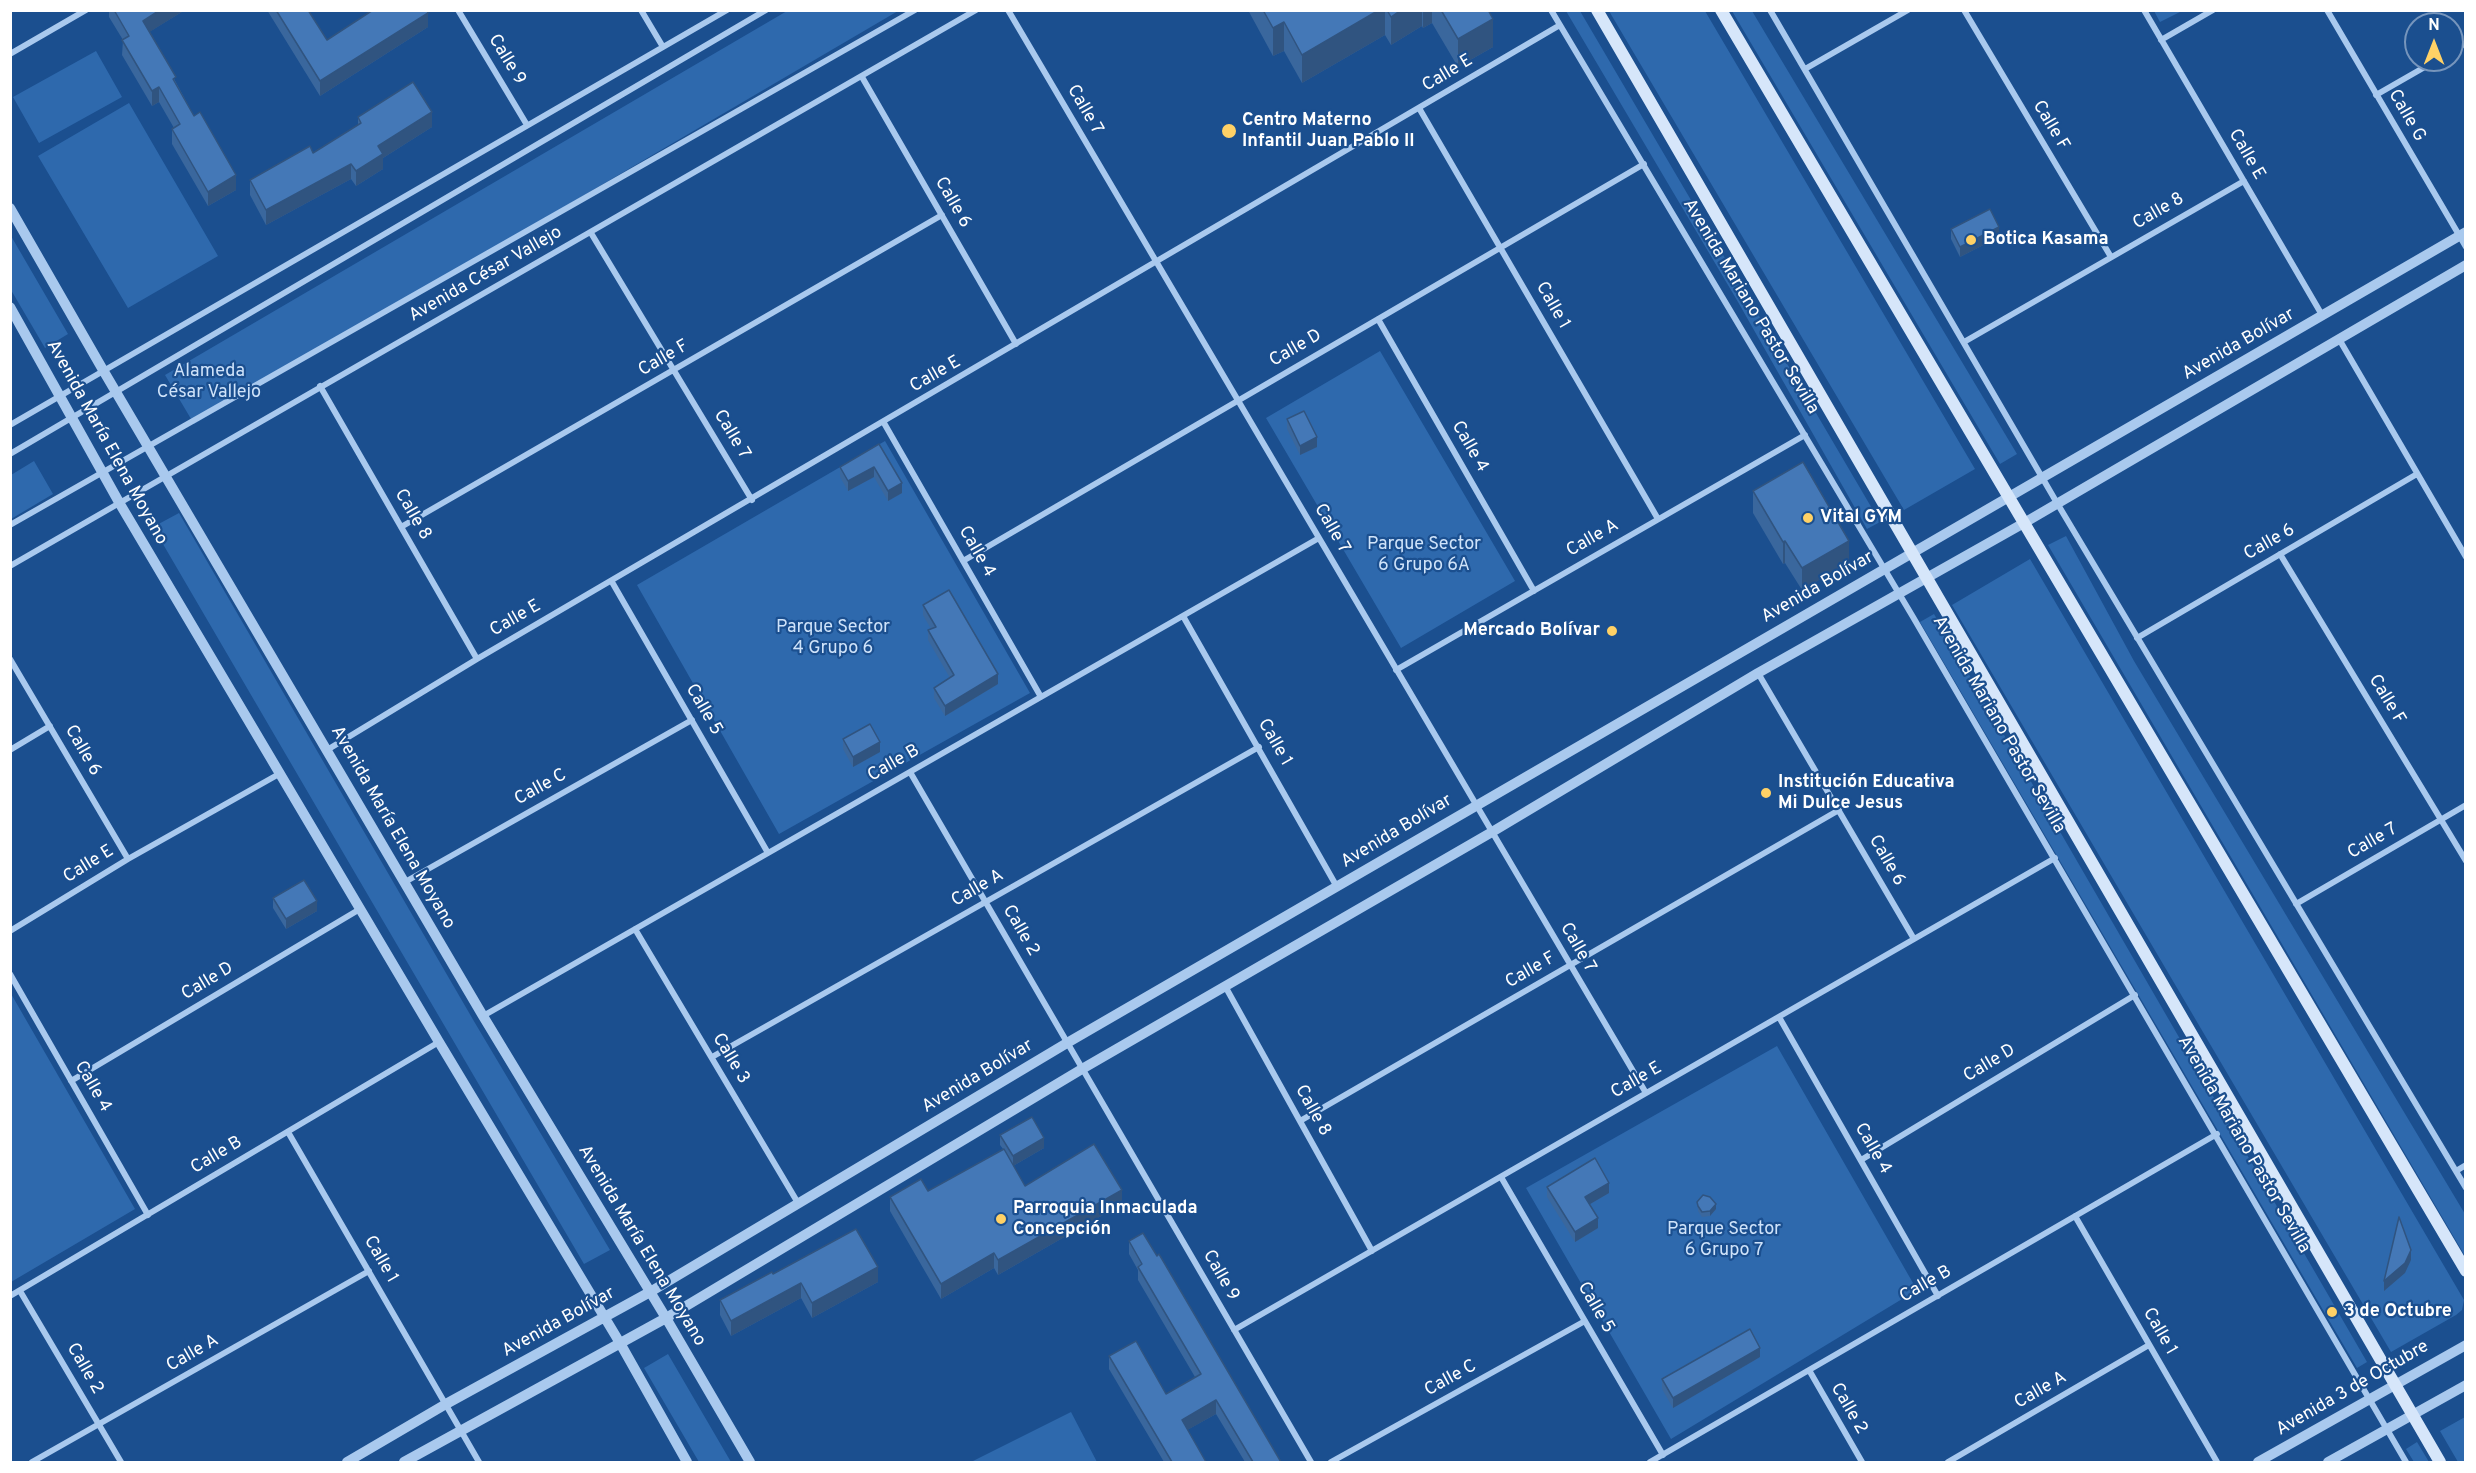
<!DOCTYPE html>
<html>
<head>
<meta charset="utf-8">
<style>
  body { margin:0 }
  #map { position:relative; width:2476px; height:1473px; overflow:hidden; background:#1b4f8f; font-family:Overpass,sans-serif }
  canvas { display:block }
  .frame { position:absolute; inset:0; border:12px solid #fff; pointer-events:none }
  .north { position:absolute; left:2404px; top:12px; width:60px; height:60px; box-sizing:border-box; background:#1b4f8f; border:2px solid #7695bc; border-radius:50%; rotate:0deg; font-size:16px; font-weight:700; line-height:24px; text-align:center; color:#fff }
  .north::after { content:''; display:block; margin:auto; width:21px; height:27px; background:#ffd166; clip-path:polygon(50% 0,100% 100%,50% 72%,0 100%) }
</style>
</head>
<body>
<div id="map">
<canvas width="2476" height="1473"></canvas>
<div class="frame"></div>
<div class="north">N</div>
</div>
<script>
const context = document.querySelector('canvas').getContext('2d');
context.lineJoin = 'round';
function paint(path, color) { context.fillStyle = color; context.fill(path, 'evenodd'); }
const poly = rows => new Path2D(rows.map(r => 'M' + r).join(''));
function stroke(path, color, width, dash) { context.strokeStyle = color; context.lineWidth = width; context.lineCap = dash ? 'butt' : 'round'; context.setLineDash(dash || []); context.stroke(path); }
function drawText(font, color, halo, rows, align = 'center') {
  context.font = font + ' Overpass,sans-serif'; context.lineWidth = 4.5; context.setLineDash([]); context.textBaseline = 'middle'; context.strokeStyle = halo; context.fillStyle = color; for (const [text, x, y, turn = 0] of rows) {
    context.save(); context.translate(x, y); context.rotate((+turn || 0) * Math.PI / 180); context.textAlign = isNaN(turn) ? turn : align; if (halo) context.strokeText(text, 0, 0); context.fillText(text, 0, 0); context.restore();
  }
}
paint(poly([
  [787,11,898,11,194,424,165,375],
  [1566,11,1580,11,1880,522,1867,529,1738,302],
  [1609,11,1705,11,1975,469,1904,510],
  [1732,11,1752,11,2017,454,2000,464],
  [2154,11,2182,11,2160,22],
  [96,51,122,97,39,143,13,97],
  [129,103,218,256,128,308,38,156],
  [11,236,68,334,45,348,11,290],
  [1380,351,1515,581,1401,648,1266,418],
  [885,441,1030,693,779,834,637,585],
  [34,461,53,494,11,519,11,475],
  [179,513,475,1023,610,1250,584,1264,355,873,153,527],
  [2066,536,2134,661,2465,1214,2465,1256,2048,545],
  [2030,559,2464,1300,2462,1310,2456,1315,2391,1352,1952,605],
  [1934,614,2367,1362,2357,1368,1920,622],
  [10,992,135,1209,11,1282,10,1282],
  [1777,1046,1917,1290,1671,1439,1526,1188],
  [668,1354,731,1462,699,1462,644,1368],
  [1071,1412,1097,1462,971,1462],
  [2465,1417,2465,1462,2458,1462,2440,1431],
  [2417,1442,2429,1462,2414,1462,2406,1449]
]), '#2e69ad');
stroke(poly([
  [458,10,527,125],
  [641,10,663,47],
  [1008,10,1646,1093],
  [1551,10,1913,617,2406,1462],
  [1770,10,2057,503,2466,1188],
  [1964,10,2111,257],
  [2144,10,2322,315],
  [2327,10,2466,247],
  [2161,40,2213,10],
  [2452,51,2466,43],
  [10,54,86,10],
  [1805,69,1908,10],
  [862,77,1016,344],
  [2376,95,2437,60],
  [1419,108,1658,519],
  [591,233,752,500],
  [1378,319,1534,591],
  [2339,339,2466,557],
  [1964,342,2244,181],
  [320,386,477,659],
  [884,423,1041,697],
  [10,425,727,10],
  [10,454,766,10],
  [10,525,915,10],
  [401,527,942,215],
  [2280,554,2466,861],
  [963,561,1644,164],
  [10,566,976,10],
  [612,582,768,853],
  [1183,616,1337,887],
  [2137,638,2417,474],
  [10,659,128,859],
  [1396,670,1805,435],
  [1758,673,1914,939],
  [10,750,50,726],
  [327,750,477,659,1560,25],
  [910,772,1311,1462],
  [405,882,692,720],
  [2296,904,2466,805],
  [635,929,798,1203],
  [10,931,128,859,279,774],
  [10,974,148,1215],
  [1225,986,1372,1251],
  [483,1016,1319,538],
  [1779,1017,1938,1296],
  [712,1057,1259,747],
  [71,1081,360,909],
  [1300,1121,1839,810],
  [288,1132,479,1462],
  [1861,1160,2135,995],
  [2456,1171,2466,1165],
  [1501,1177,1663,1455],
  [2075,1216,2217,1462],
  [20,1291,121,1462],
  [10,1296,439,1042],
  [1234,1330,2055,858],
  [1809,1370,1862,1462],
  [32,1462,369,1271],
  [1331,1462,1585,1321],
  [1650,1462,2217,1134],
  [1948,1462,2149,1345]
]), '#a9c9ee', 6);
stroke(poly([
  [10,208,103,370,483,1016,666,1318,750,1462],
  [10,307,120,504,439,1042,620,1343,687,1462],
  [347,1462,446,1404,650,1292,1067,1043,2466,232],
  [404,1462,666,1318,1082,1069,1492,832,1758,673,2024,523,2466,265],
  [2258,1462,2466,1345],
  [2328,1462,2466,1385]
]), '#a9c9ee', 10);
stroke(poly([
  [1597,10,2440,1462],
  [1721,10,2466,1271]
]), '#d6e6fa', 12);
paint(poly([
  [109,10,185,10,149,32,194,116,236,190,208,206,172,144,172,129,174,128,159,102,152,106,122,55,123,40,109,17],
  [267,10,308,10,327,40,428,27,320,96],
  [1248,10,1488,10,1493,47,1458,67,1432,23,1423,28,1422,26,1391,45,1385,35,1302,83,1284,51,1273,56],
  [358,117,432,127,383,158,383,169,356,186,351,179,266,225,250,195,250,180,313,153,358,125],
  [1951,229,1999,237,1960,257,1951,239],
  [1287,419,1317,447,1300,455,1287,429],
  [879,444,902,493,888,501,874,477,848,491,840,477,840,467],
  [1753,491,1849,562,1802,590,1785,563,1783,564,1753,513],
  [923,605,998,684,945,716,934,698,934,688,950,678,928,640,928,630,931,629,923,615],
  [843,739,880,752,853,767,843,749],
  [273,898,317,911,286,929,273,908],
  [1000,1135,1044,1148,1013,1166,1025,1186,1122,1204,998,1275,994,1268,941,1299,890,1211,890,1197,928,1191,1003,1149,1000,1145],
  [1547,1187,1609,1193,1590,1204,1598,1228,1575,1242,1547,1197],
  [1697,1202,1716,1209,1710,1216,1702,1217,1698,1211],
  [1129,1241,1157,1256,1281,1462,1245,1462,1216,1414,1187,1430,1206,1462,1164,1462,1109,1369,1109,1356,1166,1394,1195,1377,1138,1280,1138,1270,1129,1254],
  [773,1274,878,1282,812,1318,801,1298,731,1336,720,1315,720,1300],
  [1760,1357,1673,1408,1662,1389,1662,1379]
]), '#3a679d');
paint(poly([
  [160,10,185,10,143,36,143,21],
  [1379,10,1385,10,1385,35,1302,83,1302,55],
  [1401,10,1422,10,1422,26,1391,45,1391,17],
  [1423,10,1432,10,1432,23,1423,28],
  [428,13,428,27,320,96,320,81],
  [1493,19,1493,47,1458,67,1458,39],
  [1284,22,1284,51,1273,56,1273,28],
  [159,87,159,102,152,106,152,91],
  [432,112,432,127,383,158,383,169,356,186,356,171,378,146],
  [351,164,351,179,266,225,266,210],
  [236,175,236,190,208,206,208,192],
  [1999,227,1999,237,1960,257,1960,247],
  [1317,437,1317,447,1300,455,1300,446],
  [874,467,874,477,848,491,848,481],
  [902,483,902,493,888,501,888,491],
  [1785,541,1785,563,1783,564,1783,542],
  [1849,541,1849,562,1802,590,1802,568],
  [998,674,998,684,945,716,945,706],
  [880,742,880,752,853,767,853,757],
  [317,901,317,911,286,929,286,919],
  [1044,1138,1044,1148,1013,1166,1013,1156],
  [1609,1183,1609,1193,1585,1207,1585,1197],
  [1122,1190,1122,1204,998,1275,998,1260],
  [1716,1204,1716,1209,1710,1216,1710,1211],
  [1598,1218,1598,1228,1575,1242,1575,1232],
  [2411,1250,2411,1260,2405,1273,2384,1291,2384,1281],
  [994,1253,994,1268,941,1299,941,1284],
  [878,1267,878,1282,812,1318,812,1303],
  [801,1283,801,1298,731,1336,731,1321],
  [1760,1348,1760,1357,1673,1408,1673,1398],
  [1216,1400,1216,1414,1182,1433,1182,1420]
]), '#305480');
const building = poly([
  [114,10,160,10,143,21,176,77,173,79,194,116,200,112,236,175,208,192,172,129,180,124,159,87,152,91,122,40,129,36,114,10],
  [276,10,308,10,327,40,373,10,427,10,428,13,320,81,276,10],
  [1263,10,1379,10,1302,55,1284,22,1273,28,1263,10],
  [1387,10,1401,10,1391,17,1387,10],
  [1441,10,1488,10,1493,19,1458,39,1441,10],
  [413,82,432,112,378,146,383,154,356,171,351,164,266,210,250,180,310,146,313,153,361,123,358,117,413,82],
  [1990,209,1999,227,1960,247,1951,229,1990,209],
  [1304,411,1317,437,1300,446,1287,419,1304,411],
  [879,444,902,483,888,491,874,467,848,481,840,467,879,444],
  [1803,462,1849,541,1802,568,1785,541,1783,542,1753,491,1803,462],
  [949,590,998,674,945,706,934,688,954,675,928,630,936,627,923,605,949,590],
  [870,724,880,742,853,757,843,739,870,724],
  [304,880,317,901,286,919,273,898,304,880],
  [1032,1117,1044,1138,1013,1156,1000,1135,1032,1117],
  [1094,1144,1122,1190,998,1260,994,1253,941,1284,890,1197,921,1179,928,1191,1004,1149,1025,1186,1094,1144],
  [1595,1158,1609,1183,1585,1197,1598,1218,1575,1232,1547,1187,1595,1158],
  [1703,1195,1710,1197,1716,1204,1710,1211,1702,1212,1698,1206,1697,1202,1703,1195],
  [2399,1217,2411,1250,2405,1263,2384,1281,2399,1217],
  [856,1229,878,1267,812,1303,801,1283,731,1321,720,1300,772,1272,773,1274,856,1229],
  [1143,1233,1157,1256,1159,1254,1281,1462,1253,1462,1216,1400,1182,1420,1206,1462,1172,1462,1109,1356,1136,1341,1166,1394,1201,1374,1138,1267,1142,1264,1129,1241,1143,1233],
  [1750,1329,1760,1348,1673,1398,1662,1379,1750,1329]
]);
paint(building, '#4478b7');
stroke(building, '#305480', 1.5);
for (const [x, y, r, color] of [
  [1229,131,8,"#ffd166"],
  [1971,240,6,"#ffd166"],
  [1808,518,6,"#ffd166"],
  [1612,631,6,"#ffd166"],
  [1766,793,6,"#ffd166"],
  [1001,1219,6,"#ffd166"],
  [2332,1312,6,"#ffd166"]
]) { const dot = new Path2D(); dot.arc(x, y, r, 0, 2 * Math.PI); context.fillStyle = color; context.fill(dot); stroke(dot, '#1b4f8f', 2); }
drawText('18px', '#fff', '#1b4f8f', [
  ["Calle 9",506,60,59],
  ["Calle E",1448,74,-31],
  ["Calle 7",1084,110,60],
  ["Calle G",2406,116,60],
  ["Calle F",2050,126,59],
  ["Calle E",2246,155,60],
  ["Calle 6",952,203,60],
  ["Calle 8",2159,212,-30],
  ["Avenida César Vallejo",486,275,-30],
  ["Calle 1",1552,306,60],
  ["Avenida Mariano Pastor Sevilla",1750,307,59],
  ["Avenida Bolívar",2239,345,-30],
  ["Calle D",1296,349,-30],
  ["Calle F",664,359,-30],
  ["Calle E",936,375,-30],
  ["Calle 7",731,435,59],
  ["Avenida María Elena Moyano",106,443,61],
  ["Calle 4",1469,447,60],
  ["Calle 8",412,515,60],
  ["Calle 7",1331,529,60],
  ["Calle A",1593,539,-30],
  ["Calle 6",2270,543,-30],
  ["Calle 4",976,552,60],
  ["Avenida Bolívar",1818,588,-30],
  ["Calle E",516,619,-30],
  ["Calle F",2386,700,59],
  ["Calle 5",703,710,60],
  ["Avenida Mariano Pastor Sevilla",1998,725,60],
  ["Calle 1",1274,743,60],
  ["Calle 6",82,751,60],
  ["Calle B",894,764,-30],
  ["Calle C",541,788,-29],
  ["Avenida María Elena Moyano",392,828,60],
  ["Avenida Bolívar",1397,832,-31],
  ["Calle 7",2373,842,-30],
  ["Calle 6",1886,861,60],
  ["Calle E",89,865,-32],
  ["Calle A",978,889,-30],
  ["Calle 2",1020,931,60],
  ["Calle 7",1577,948,60],
  ["Calle F",1531,971,-30],
  ["Calle D",208,982,-31],
  ["Calle 3",730,1059,59],
  ["Calle D",1990,1064,-31],
  ["Avenida Bolívar",978,1077,-31],
  ["Calle E",1637,1081,-30],
  ["Calle 4",92,1087,60],
  ["Calle 8",1312,1111,61],
  ["Avenida Mariano Pastor Sevilla",2243,1145,60],
  ["Calle 4",1872,1149,60],
  ["Calle B",217,1156,-31],
  ["Avenida María Elena Moyano",641,1246,59],
  ["Calle 1",380,1260,60],
  ["Calle 9",1220,1276,60],
  ["Calle B",1926,1285,-30],
  ["Calle 5",1595,1308,60],
  ["Avenida Bolívar",559,1323,-29],
  ["Calle 1",2159,1332,60],
  ["Calle A",193,1354,-30],
  ["Calle 2",84,1369,60],
  ["Calle C",1451,1379,-29],
  ["Avenida 3 de Octubre",2353,1389,-30],
  ["Calle A",2041,1391,-30],
  ["Calle 2",1848,1409,60]
]);
drawText('bold 18px', '#fff', '#1b4f8f', [
  ["Centro Materno",1242,121],
  ["Infantil Juan Pablo II",1242,142],
  ["Botica Kasama",1983,240],
  ["Vital GYM",1820,518],
  ["Mercado Bolívar",1600,631,"right"],
  ["Institución Educativa",1778,783],
  ["Mi Dulce Jesus",1778,804],
  ["Parroquia Inmaculada",1013,1209],
  ["Concepción",1013,1230],
  ["3 de Octubre",2344,1312]
], 'left');
drawText('18px', '#cfe3fa', '#1b4f8f', [
  ["Alameda",209,372],
  ["César Vallejo",209,393],
  ["Parque Sector",1424,545],
  ["6 Grupo 6A",1424,566],
  ["Parque Sector",833,628],
  ["4 Grupo 6",833,649],
  ["Parque Sector",1724,1230],
  ["6 Grupo 7",1724,1251]
]);
</script>
</body>
</html>
